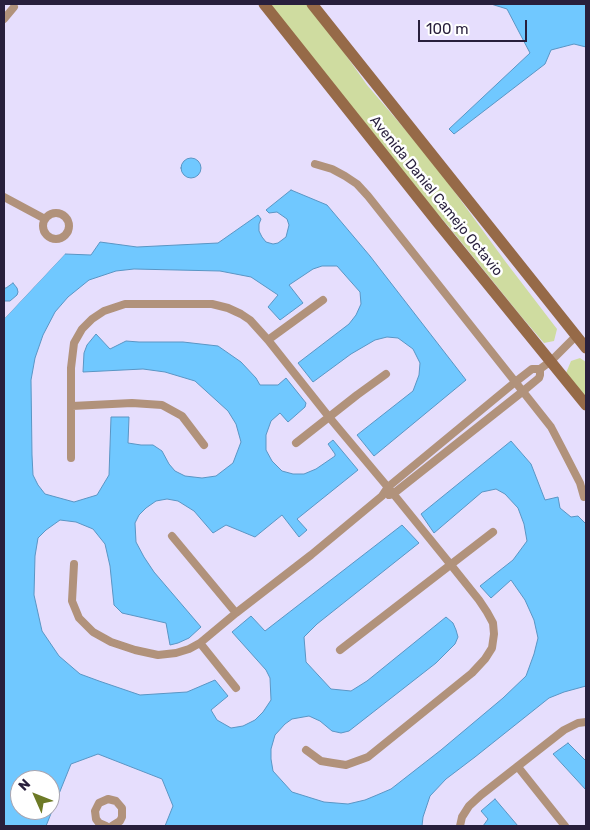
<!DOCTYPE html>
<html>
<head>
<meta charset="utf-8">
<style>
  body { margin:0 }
  #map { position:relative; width:590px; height:830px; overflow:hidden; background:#e6defd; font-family:Rubik,sans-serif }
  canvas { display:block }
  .frame { position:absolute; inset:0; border:5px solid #281f3c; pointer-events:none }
  .north { position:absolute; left:10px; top:770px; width:50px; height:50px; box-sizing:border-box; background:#fff; border:1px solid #a9a5b1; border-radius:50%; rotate:314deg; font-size:14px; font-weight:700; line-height:20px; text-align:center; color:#281f3c }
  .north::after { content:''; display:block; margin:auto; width:18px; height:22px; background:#6d7a26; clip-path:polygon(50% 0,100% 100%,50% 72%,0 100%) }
  .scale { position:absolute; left:418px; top:20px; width:109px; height:22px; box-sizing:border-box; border:2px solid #281f3c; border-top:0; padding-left:6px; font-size:15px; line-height:18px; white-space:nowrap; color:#281f3c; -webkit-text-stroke:4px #fff; paint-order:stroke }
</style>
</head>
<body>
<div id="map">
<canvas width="590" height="830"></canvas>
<div class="frame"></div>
<div class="north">N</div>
<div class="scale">100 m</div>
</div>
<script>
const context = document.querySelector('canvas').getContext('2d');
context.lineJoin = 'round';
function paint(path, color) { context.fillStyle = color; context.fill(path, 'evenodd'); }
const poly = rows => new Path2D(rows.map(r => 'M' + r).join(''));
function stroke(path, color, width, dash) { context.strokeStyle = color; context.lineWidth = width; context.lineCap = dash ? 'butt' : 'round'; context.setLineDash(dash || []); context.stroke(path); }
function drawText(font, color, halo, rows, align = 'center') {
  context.font = font + ' Rubik,sans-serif'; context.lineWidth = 5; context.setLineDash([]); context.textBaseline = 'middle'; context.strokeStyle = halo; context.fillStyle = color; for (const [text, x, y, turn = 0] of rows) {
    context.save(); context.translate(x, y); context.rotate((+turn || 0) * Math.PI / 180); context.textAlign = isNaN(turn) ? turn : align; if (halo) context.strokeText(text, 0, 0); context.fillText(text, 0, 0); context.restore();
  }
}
paint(poly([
  [270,4,307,4,326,27,367,85,409,134,446,180,505,261,557,329,554,341,544,343,520,315,449,227,421,195],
  [580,358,586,362,586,398,566,373,571,361]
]), '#cfdca0');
const water = poly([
  [491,4,586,4,586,47,574,44,551,50,545,64,454,134,449,129,530,53,507,9,491,4],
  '181 168a10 10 0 1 1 20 0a10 10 0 1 1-20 0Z',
  [291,190,327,205,370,256,466,380,374,456,357,435,413,391,419,375,420,363,413,349,398,338,387,337,375,340,351,354,313,382,298,363,349,324,356,315,361,304,360,292,337,266,322,266,313,269,289,285,303,303,280,320,268,307,278,295,251,277,220,271,134,269,116,271,89,280,68,297,55,312,43,335,35,358,31,380,32,455,33,475,38,485,45,494,74,502,97,495,109,475,111,417,129,417,128,443,141,445,153,445,162,451,169,464,175,471,185,476,202,478,216,476,233,463,241,442,236,424,228,411,195,381,165,372,143,369,83,372,84,353,87,345,96,334,110,349,126,341,139,342,183,342,218,346,241,362,256,378,260,385,278,385,286,378,306,403,305,407,288,422,280,413,271,421,266,435,266,450,272,461,282,471,293,474,304,474,316,469,335,456,335,454,328,444,333,440,358,470,297,519,307,530,299,537,282,515,255,537,226,525,213,533,194,511,178,501,167,499,156,501,146,508,139,515,135,523,136,542,144,557,154,572,201,627,189,638,178,643,170,645,166,623,122,613,114,605,110,566,105,544,93,529,76,522,60,520,46,530,38,538,35,556,34,595,42,631,59,656,80,674,99,681,140,695,187,692,215,680,228,696,211,710,217,720,231,728,243,726,255,720,263,712,271,700,270,678,266,670,232,632,251,616,265,631,402,525,419,543,317,624,304,637,306,662,331,689,351,691,367,681,446,617,453,623,456,630,458,637,455,644,436,663,349,731,341,733,332,731,320,721,309,716,292,719,285,724,275,735,271,749,271,759,273,771,292,792,324,802,348,804,365,800,377,795,391,789,441,750,503,698,526,676,534,654,538,638,534,620,525,600,511,580,491,598,480,586,513,560,527,541,524,524,518,508,505,494,496,489,482,492,434,533,421,514,511,441,531,464,545,500,558,497,560,508,571,517,578,516,586,524,586,686,564,692,549,698,475,757,446,779,430,796,423,817,422,826,165,826,173,806,162,779,98,754,71,764,46,826,4,826,4,319,65,254,91,255,100,242,137,247,218,243,258,215,261,219,259,224,259,231,262,237,266,242,273,244,278,243,286,237,289,225,287,219,277,212,269,213,266,210,291,190],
  [20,780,50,780,50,810,20,810,20,780],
  [13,283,17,288,18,292,17,295,10,301,4,301,4,288,6,288,13,283],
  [568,743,586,761,586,790,553,754,568,743],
  [495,799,518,826,483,826,488,819,481,811,495,799]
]);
paint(water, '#70c8ff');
stroke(water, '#5a95c4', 1);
paint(poly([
  [64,252,65,254,4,319,4,316]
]), '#e6defd');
stroke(poly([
  [4,19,14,7],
  [315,164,332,169,345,176,357,184,368,196,551,427,563,450,580,483,584,497],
  [4,197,45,219],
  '43 226a13 13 0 1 1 26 0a13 13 0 1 1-26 0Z',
  [268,340,323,300],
  [72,406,132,403,162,405,182,416,204,445],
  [296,443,357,395,386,374],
  [71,458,71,368,74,343,82,329,92,319,104,311,125,304,212,304,228,308,241,314,250,320,268,340,329,417,391,491,451,565,479,600,487,612,493,623,494,634,492,648,485,659,472,673,368,757,346,765,333,763,321,761,306,750],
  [389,495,393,494,522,392,539,378,540,375,540,369],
  [172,536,236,613],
  [74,564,72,601,79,618,93,632,111,642,135,650,158,655,176,653,189,649,200,643,236,613,311,555,382,496,388,487,514,383,532,369,540,369,551,361,576,336],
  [200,643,236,688],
  [340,650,493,532],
  [518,767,565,826],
  [106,826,99,823,96,819,95,811,99,803,108,799,116,801,122,808,122,817,120,821,112,826],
  [460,826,462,817,469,806,481,795,564,730,578,723,586,722]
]), '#b1927b', 8);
stroke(poly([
  [264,4,438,223,586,405],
  [312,4,586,348]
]), '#966a48', 11);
drawText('14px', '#281f3c', '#fff', [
  ["Avenida Daniel Camejo Octavio",436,196,51]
]);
</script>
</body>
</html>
